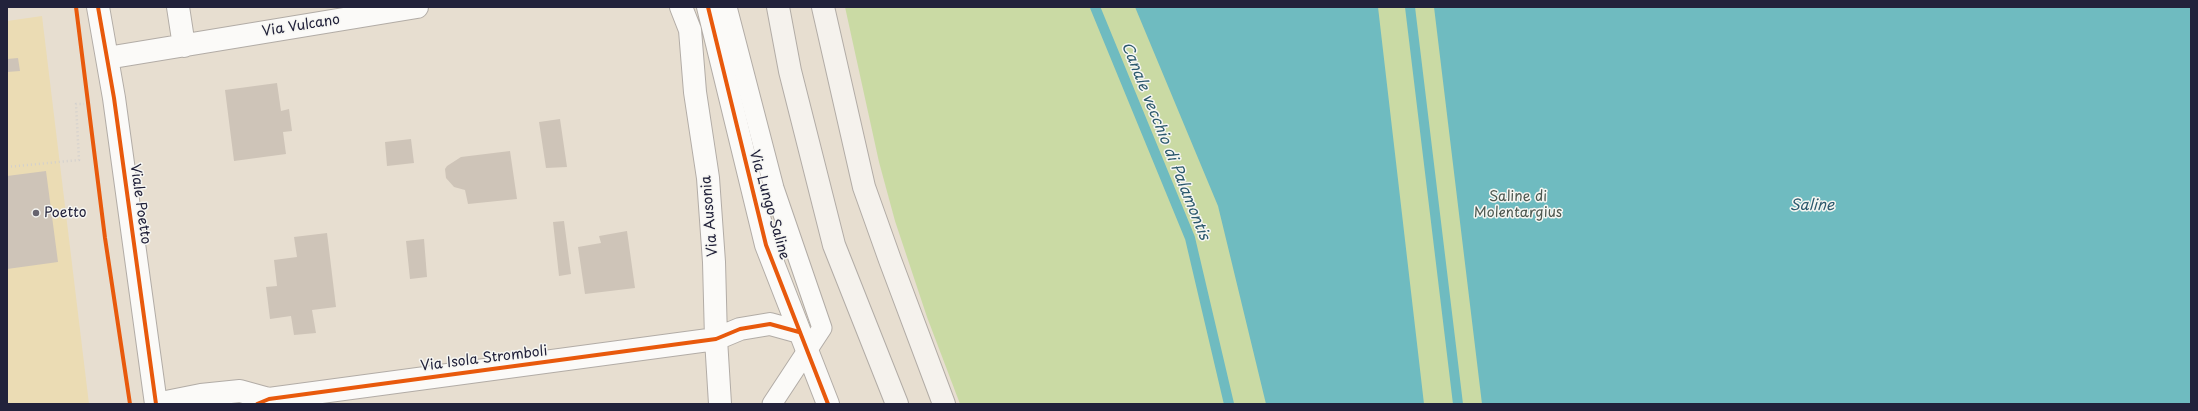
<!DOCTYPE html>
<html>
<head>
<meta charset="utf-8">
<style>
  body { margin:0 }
  #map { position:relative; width:2198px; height:411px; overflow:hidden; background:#e7ded0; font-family:"Playpen Sans",sans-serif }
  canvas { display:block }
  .frame { position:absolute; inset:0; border:8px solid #22223b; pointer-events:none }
</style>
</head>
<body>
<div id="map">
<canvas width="2198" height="411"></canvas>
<div class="frame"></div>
</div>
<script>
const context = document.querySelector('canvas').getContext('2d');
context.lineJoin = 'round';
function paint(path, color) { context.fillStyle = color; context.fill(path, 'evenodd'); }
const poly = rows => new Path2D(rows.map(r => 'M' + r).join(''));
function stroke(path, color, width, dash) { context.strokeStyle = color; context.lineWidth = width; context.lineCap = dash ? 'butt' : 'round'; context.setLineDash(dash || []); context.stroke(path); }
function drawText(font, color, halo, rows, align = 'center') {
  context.font = font + ' "Playpen Sans",sans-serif'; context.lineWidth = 3; context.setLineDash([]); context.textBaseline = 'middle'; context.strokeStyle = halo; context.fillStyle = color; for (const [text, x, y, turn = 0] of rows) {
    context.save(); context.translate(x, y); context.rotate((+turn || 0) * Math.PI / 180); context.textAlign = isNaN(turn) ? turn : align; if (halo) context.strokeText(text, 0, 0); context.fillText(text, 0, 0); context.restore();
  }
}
paint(poly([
  [845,7,2191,7,2191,404,960,404,927,317,895,221,879,162]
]), '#cadaa4');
paint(poly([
  [42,16,89,404,7,404,7,21]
]), '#ebdcb4');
paint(poly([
  [1135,7,1378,7,1424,404,1266,404,1218,206],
  [1434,7,2191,7,2191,404,1482,404]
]), '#6fbbc0');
stroke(poly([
  [1095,7,1190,238,1229,404],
  [1410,7,1458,404]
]), '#6fbbc0', 10);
paint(poly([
  [18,58,20,71,7,72,7,59],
  [277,83,281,111,289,109,292,131,283,132,286,154,234,161,225,90],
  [560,119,567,167,546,168,539,122],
  [411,139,414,163,387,166,385,142],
  [510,151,517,199,468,204,465,190,454,187,446,178,445,169,447,166,461,157],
  [46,171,58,262,7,269,7,176],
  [564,221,571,274,559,276,553,222],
  [627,231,635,288,585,294,578,247,601,243,599,236],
  [327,233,336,307,312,310,316,333,294,335,291,316,270,319,266,287,277,286,274,260,297,257,294,237],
  [424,239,427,277,410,279,406,241]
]), '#cec4b8');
const lane = poly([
  [727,7,774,188,822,328,772,404]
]);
const street = poly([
  [98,7,114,98,156,404],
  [178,7,184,46],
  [681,7,690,30,695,92,708,178,714,262,716,339,720,404],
  [708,7,766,245,828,404],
  [107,58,417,7],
  [156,404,201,395,240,391,269,399],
  [257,404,269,399,716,339,740,329,770,324,799,332]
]);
const secondary = poly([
  [778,7,790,71,834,245,897,404],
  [823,7,864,187,890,260,944,404]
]);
stroke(lane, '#b2aca6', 21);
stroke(street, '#b2aca6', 24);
stroke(secondary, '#b2aca6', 24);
stroke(poly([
  [7,167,79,160,76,104,84,104]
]), '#d3d0cd', 2.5, [1, 3]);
stroke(lane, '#fbfaf8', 19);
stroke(street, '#fbfaf8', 22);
stroke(secondary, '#f5f2ed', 22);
stroke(poly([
  [76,7,105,238,130,404],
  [98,7,114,98,156,404],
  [708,7,766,245,828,404],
  [257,404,269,399,716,339,740,329,770,324,799,332]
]), '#e8590c', 4);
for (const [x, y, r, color] of [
  [36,213,4,"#67646f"]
]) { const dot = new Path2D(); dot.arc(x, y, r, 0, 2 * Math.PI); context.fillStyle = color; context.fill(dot); stroke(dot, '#f6f6f2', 1.5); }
drawText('14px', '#22223b', '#f6f6f2', [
  ["Via Vulcano",301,26,-9],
  ["Viale Poetto",140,204,82],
  ["Via Lungo Saline",769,205,74],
  ["Via Ausonia",710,216,-95],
  ["Via Isola Stromboli",484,359,-7]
]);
drawText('14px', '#4d5850', '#f6f6f2', [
  ["Saline di",1518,197],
  ["Molentargius",1518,213]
]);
drawText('14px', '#22223b', '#f6f6f2', [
  ["Poetto",44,213]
], 'left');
drawText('italic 15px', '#2c596d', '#f6f6f2', [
  ["Canale vecchio di Palamontis",1165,141,68],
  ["Saline",1812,206]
]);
</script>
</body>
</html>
